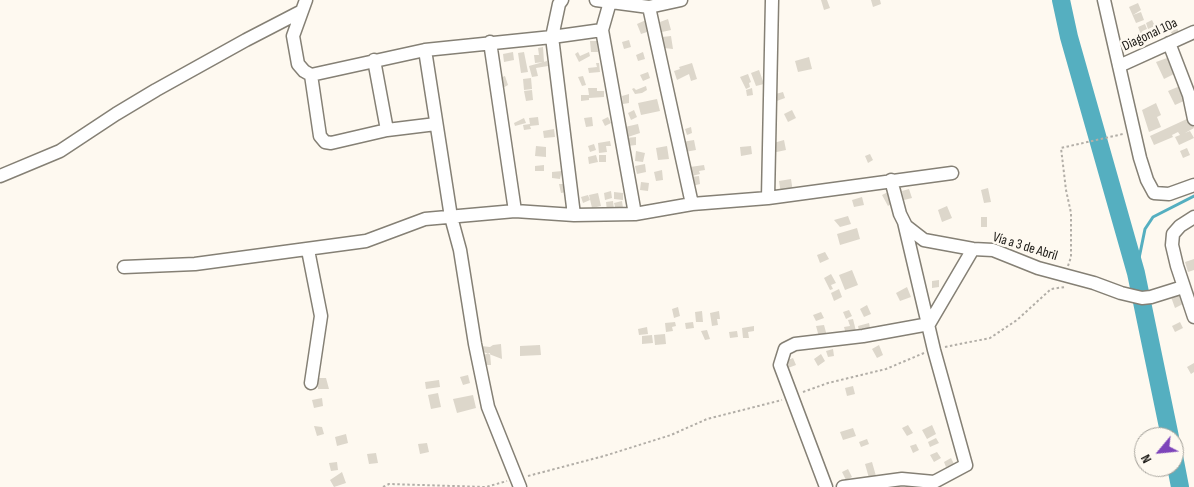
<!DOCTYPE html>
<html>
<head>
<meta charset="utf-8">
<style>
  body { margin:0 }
  #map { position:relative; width:1194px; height:487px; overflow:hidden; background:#fef9f0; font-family:"Sofia Sans Condensed",sans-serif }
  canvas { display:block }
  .north { position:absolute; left:1134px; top:427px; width:50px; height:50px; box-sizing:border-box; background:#fef9f0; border:1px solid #a29f98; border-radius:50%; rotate:242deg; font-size:14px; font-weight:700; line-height:20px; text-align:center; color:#191713 }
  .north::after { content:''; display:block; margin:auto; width:18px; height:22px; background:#7d44ba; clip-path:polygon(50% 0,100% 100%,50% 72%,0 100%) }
</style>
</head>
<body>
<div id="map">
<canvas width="1194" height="487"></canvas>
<div class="north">N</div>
</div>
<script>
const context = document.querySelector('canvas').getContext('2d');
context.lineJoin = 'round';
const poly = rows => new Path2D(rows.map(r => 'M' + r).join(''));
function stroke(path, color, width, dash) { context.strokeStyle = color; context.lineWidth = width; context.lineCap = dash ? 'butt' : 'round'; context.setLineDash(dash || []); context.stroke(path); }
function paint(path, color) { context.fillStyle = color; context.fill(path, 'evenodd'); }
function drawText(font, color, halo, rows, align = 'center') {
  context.font = font + ' "Sofia Sans Condensed",sans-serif'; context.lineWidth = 5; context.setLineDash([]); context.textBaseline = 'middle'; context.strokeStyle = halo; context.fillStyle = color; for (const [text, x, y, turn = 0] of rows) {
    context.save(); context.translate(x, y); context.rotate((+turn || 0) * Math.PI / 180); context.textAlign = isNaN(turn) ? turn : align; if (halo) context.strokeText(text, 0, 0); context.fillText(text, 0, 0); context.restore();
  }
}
stroke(poly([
  [1136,273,1145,229,1153,217,1194,196]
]), '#55afc0', 3);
stroke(poly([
  [1061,0,1069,37,1136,273,1170,437],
  [1174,456,1180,487]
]), '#55afc0', 18);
paint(poly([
  [821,0,827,0,830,8,824,10],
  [871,0,880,0,881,4,873,7],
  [1138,3,1141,10,1133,15,1141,12,1144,20,1136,23,1129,7],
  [668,19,671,30,662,32,660,22],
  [646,20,647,32,641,34,637,24],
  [1152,20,1155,26,1148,29,1146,23],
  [1174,23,1179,32,1173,36,1168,27],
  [1145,24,1147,29,1140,32,1138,27],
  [1142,31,1145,38,1138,41,1135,35],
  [671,36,673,49,664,48,662,37],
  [629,40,631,47,624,49,622,42],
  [590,41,597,41,598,52,591,52],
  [543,47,544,62,535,63,534,55,539,55,538,48],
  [513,52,514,60,504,62,503,54],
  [524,52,528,72,521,73,518,53],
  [578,52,580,56,589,52,590,56,579,62,575,54],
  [643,52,645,59,638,61,636,55],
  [809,57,812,69,798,72,795,61],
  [1167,58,1174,74,1164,79,1156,62],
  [547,61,548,66,536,68,538,76,532,77,529,66],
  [596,63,599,63,600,72,589,73,588,68,597,67],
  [692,63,697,79,691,81,689,74,677,80,674,71,680,69,679,67],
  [759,70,764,84,756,86,751,73],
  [648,72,650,78,643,81,640,75],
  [748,74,751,82,749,83,750,87,746,89,740,77],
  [505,76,508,85,501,89,497,79],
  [583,76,586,85,582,86,578,77],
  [531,78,532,89,524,90,523,79],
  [646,86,647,90,642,93,635,94,632,89,634,88,636,90],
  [1180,86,1186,100,1175,105,1168,91],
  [588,88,597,88,597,91,604,91,604,97,589,98,589,100,581,101,581,95,589,95],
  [752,88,753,95,747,96,746,90],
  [532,90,533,100,526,101,524,91],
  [783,92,785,98,774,102,772,95],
  [629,94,629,103,623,104,622,96],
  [657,99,660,111,641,115,638,103],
  [1156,103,1161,115,1157,117,1161,127,1149,132,1142,110],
  [634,110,637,117,631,120,628,113],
  [792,110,796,118,788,122,784,114],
  [538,117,539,125,530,126,531,129,524,130,523,125,530,124,529,118],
  [592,117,593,126,586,127,584,118],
  [608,117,611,123,605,126,602,120],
  [524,118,526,123,515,126,514,123],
  [1189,118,1194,128,1185,133,1190,131,1194,138,1179,145,1175,137,1180,135,1178,132,1172,135,1173,137,1154,145,1150,136],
  [638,124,640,133,628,137,625,127],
  [691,127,692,133,687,135,685,129],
  [554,129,555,137,544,138,543,131],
  [636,137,636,145,627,146,626,138],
  [694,140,696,150,685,152,682,142],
  [784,140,786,150,772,153,770,144],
  [610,141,611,146,606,146,607,152,599,153,598,143],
  [594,144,596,150,590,152,588,146],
  [536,146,546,147,546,157,535,156],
  [667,146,669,159,658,160,656,148],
  [751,146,752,154,741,156,740,147],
  [1187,148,1190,155,1183,158,1180,151],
  [636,151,645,153,643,162,635,161],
  [870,154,873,160,868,163,865,156],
  [596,155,598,162,589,164,588,157],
  [599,155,606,155,606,162,599,162],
  [645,164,646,172,637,174,635,166],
  [544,165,544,171,535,171,535,166],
  [704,165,705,170,699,171,700,174,692,176,690,167],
  [662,170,663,180,656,181,654,172],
  [562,171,560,179,552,178,552,172],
  [699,176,700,184,692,186,691,177],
  [791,179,793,192,781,194,779,181],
  [641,182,649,183,648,191,640,190],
  [559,184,566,184,567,192,561,193],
  [988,188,991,202,984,203,981,190],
  [909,189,912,198,904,200,902,191],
  [611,191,612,198,605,200,604,193],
  [614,192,623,193,623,200,614,199],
  [888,192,894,202,888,206,882,195],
  [598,193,601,206,592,208,589,195],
  [588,195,590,200,583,203,581,197],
  [862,197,864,205,854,207,852,200],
  [613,201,614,210,607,211,606,202],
  [622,201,623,208,616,210,614,203],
  [947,206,952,218,942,222,938,210],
  [848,216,851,224,840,227,834,220],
  [981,217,987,217,987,227,981,227],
  [857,228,860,239,840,245,837,234],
  [825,252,829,259,820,263,817,255],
  [1194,259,1194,270,1188,272,1185,262],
  [852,270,858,285,845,290,839,275],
  [831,274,836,283,831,285,833,289,830,290,824,278],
  [939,280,939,287,932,288,932,281],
  [907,287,911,297,900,301,896,293],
  [839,289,842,297,834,301,831,293],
  [1179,294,1183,304,1175,308,1171,297],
  [867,305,871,314,864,317,860,309],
  [678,307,680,316,674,318,672,309],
  [849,310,852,316,846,319,843,312],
  [702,311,703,322,696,322,695,312],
  [719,311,720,319,717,319,718,325,712,326,710,313],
  [821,312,824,318,816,321,813,315],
  [853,319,856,331,846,334,844,327,850,326,848,320],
  [675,322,676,326,672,327,673,331,666,332,665,323],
  [693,322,694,328,686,329,685,323],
  [1180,322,1183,328,1175,332,1172,326],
  [869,323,870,328,859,331,858,326],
  [824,325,827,336,819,337,816,326],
  [754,326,754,331,748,332,749,338,743,338,742,328],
  [647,327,648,334,639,335,638,329],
  [707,330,710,339,705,340,701,331],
  [737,331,738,337,730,338,729,332],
  [665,334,666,344,655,345,654,335],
  [652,335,653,343,642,344,642,336],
  [501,344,502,359,481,351,481,346,490,347,493,345],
  [540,345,541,355,520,356,520,346],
  [879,345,883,355,877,358,872,349],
  [833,349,834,356,828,357,826,351],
  [490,353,491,365,484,365,483,355],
  [821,354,825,361,818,366,814,359],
  [793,358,796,365,788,368,785,361],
  [1194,363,1194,372,1191,374,1187,367],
  [468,375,470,383,463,385,460,377],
  [318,378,326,378,329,389,318,389],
  [439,380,440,387,426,389,425,382],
  [853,386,855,394,847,396,845,388],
  [438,393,441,407,431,409,428,395],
  [473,395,476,408,457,413,453,399],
  [322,398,323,406,314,408,312,400],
  [908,425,913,433,907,436,902,428],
  [932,425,936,434,927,439,922,430],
  [314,426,322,427,324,434,317,436],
  [853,428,856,436,843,440,840,432],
  [346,434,348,443,337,446,335,437],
  [936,438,939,443,930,447,928,442],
  [867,439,869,444,861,447,859,442],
  [427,443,429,452,420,454,418,444],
  [916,444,919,450,913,453,910,446],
  [937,452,941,458,934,462,930,455],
  [376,453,378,463,369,464,367,454],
  [951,458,954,464,946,467,944,462],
  [337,462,338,470,331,471,329,463],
  [872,462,876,476,869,478,865,464],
  [848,469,852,477,846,480,842,472],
  [342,472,346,483,334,487,330,480]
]), '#ddd7cb');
const minor = poly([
  [306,0,293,36,298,64,304,71,311,75,320,136,325,142,331,143,387,130,436,124],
  [562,0,559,4,552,37,574,215],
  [596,0,649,7,681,0],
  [1104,0,1140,158,1147,180,1154,193,1169,194,1194,185],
  [610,2,602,30,635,214],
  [649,7,692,204],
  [490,42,515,211],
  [1169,43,1189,95,1194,119],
  [425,50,451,217,460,250,475,344,488,407,520,487],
  [374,60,387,130],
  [1119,66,1194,32],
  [311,75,425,50,552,37,602,30],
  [0,176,60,151,116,114,156,90,246,40,302,11],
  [891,180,900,214,906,226,924,240,973,249,993,250,1038,268,1094,283,1121,293,1142,298,1151,297,1183,287],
  [768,198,772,0],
  [1194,217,1180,226,1173,234,1172,245,1177,266,1194,317],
  [308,250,321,316,311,383],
  [124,267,195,264,366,241,425,219,515,211,574,215,635,214,692,204,768,198,952,173],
  [826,487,780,365,785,349,795,344,863,336,929,324,973,249],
  [843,487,902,479,934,482,966,465,934,350,904,222]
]);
stroke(minor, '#858075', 15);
stroke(poly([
  [1068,266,1071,257,1071,213,1066,190,1061,148,1123,134],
  [945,347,990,338,1017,320,1051,289,1065,287],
  [803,392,828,383,886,369,924,353],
  [528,476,604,456,671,435,707,419,782,400],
  [383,487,389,484,486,487,507,481]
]), '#b2aea7', 2, [2.5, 2.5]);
stroke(minor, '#fff', 12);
drawText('14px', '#191713', '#fef9f0', [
  ["Diagonal 10a",1150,35,-25],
  ["Vía a 3 de Abril",1025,247,17]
]);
</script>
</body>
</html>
